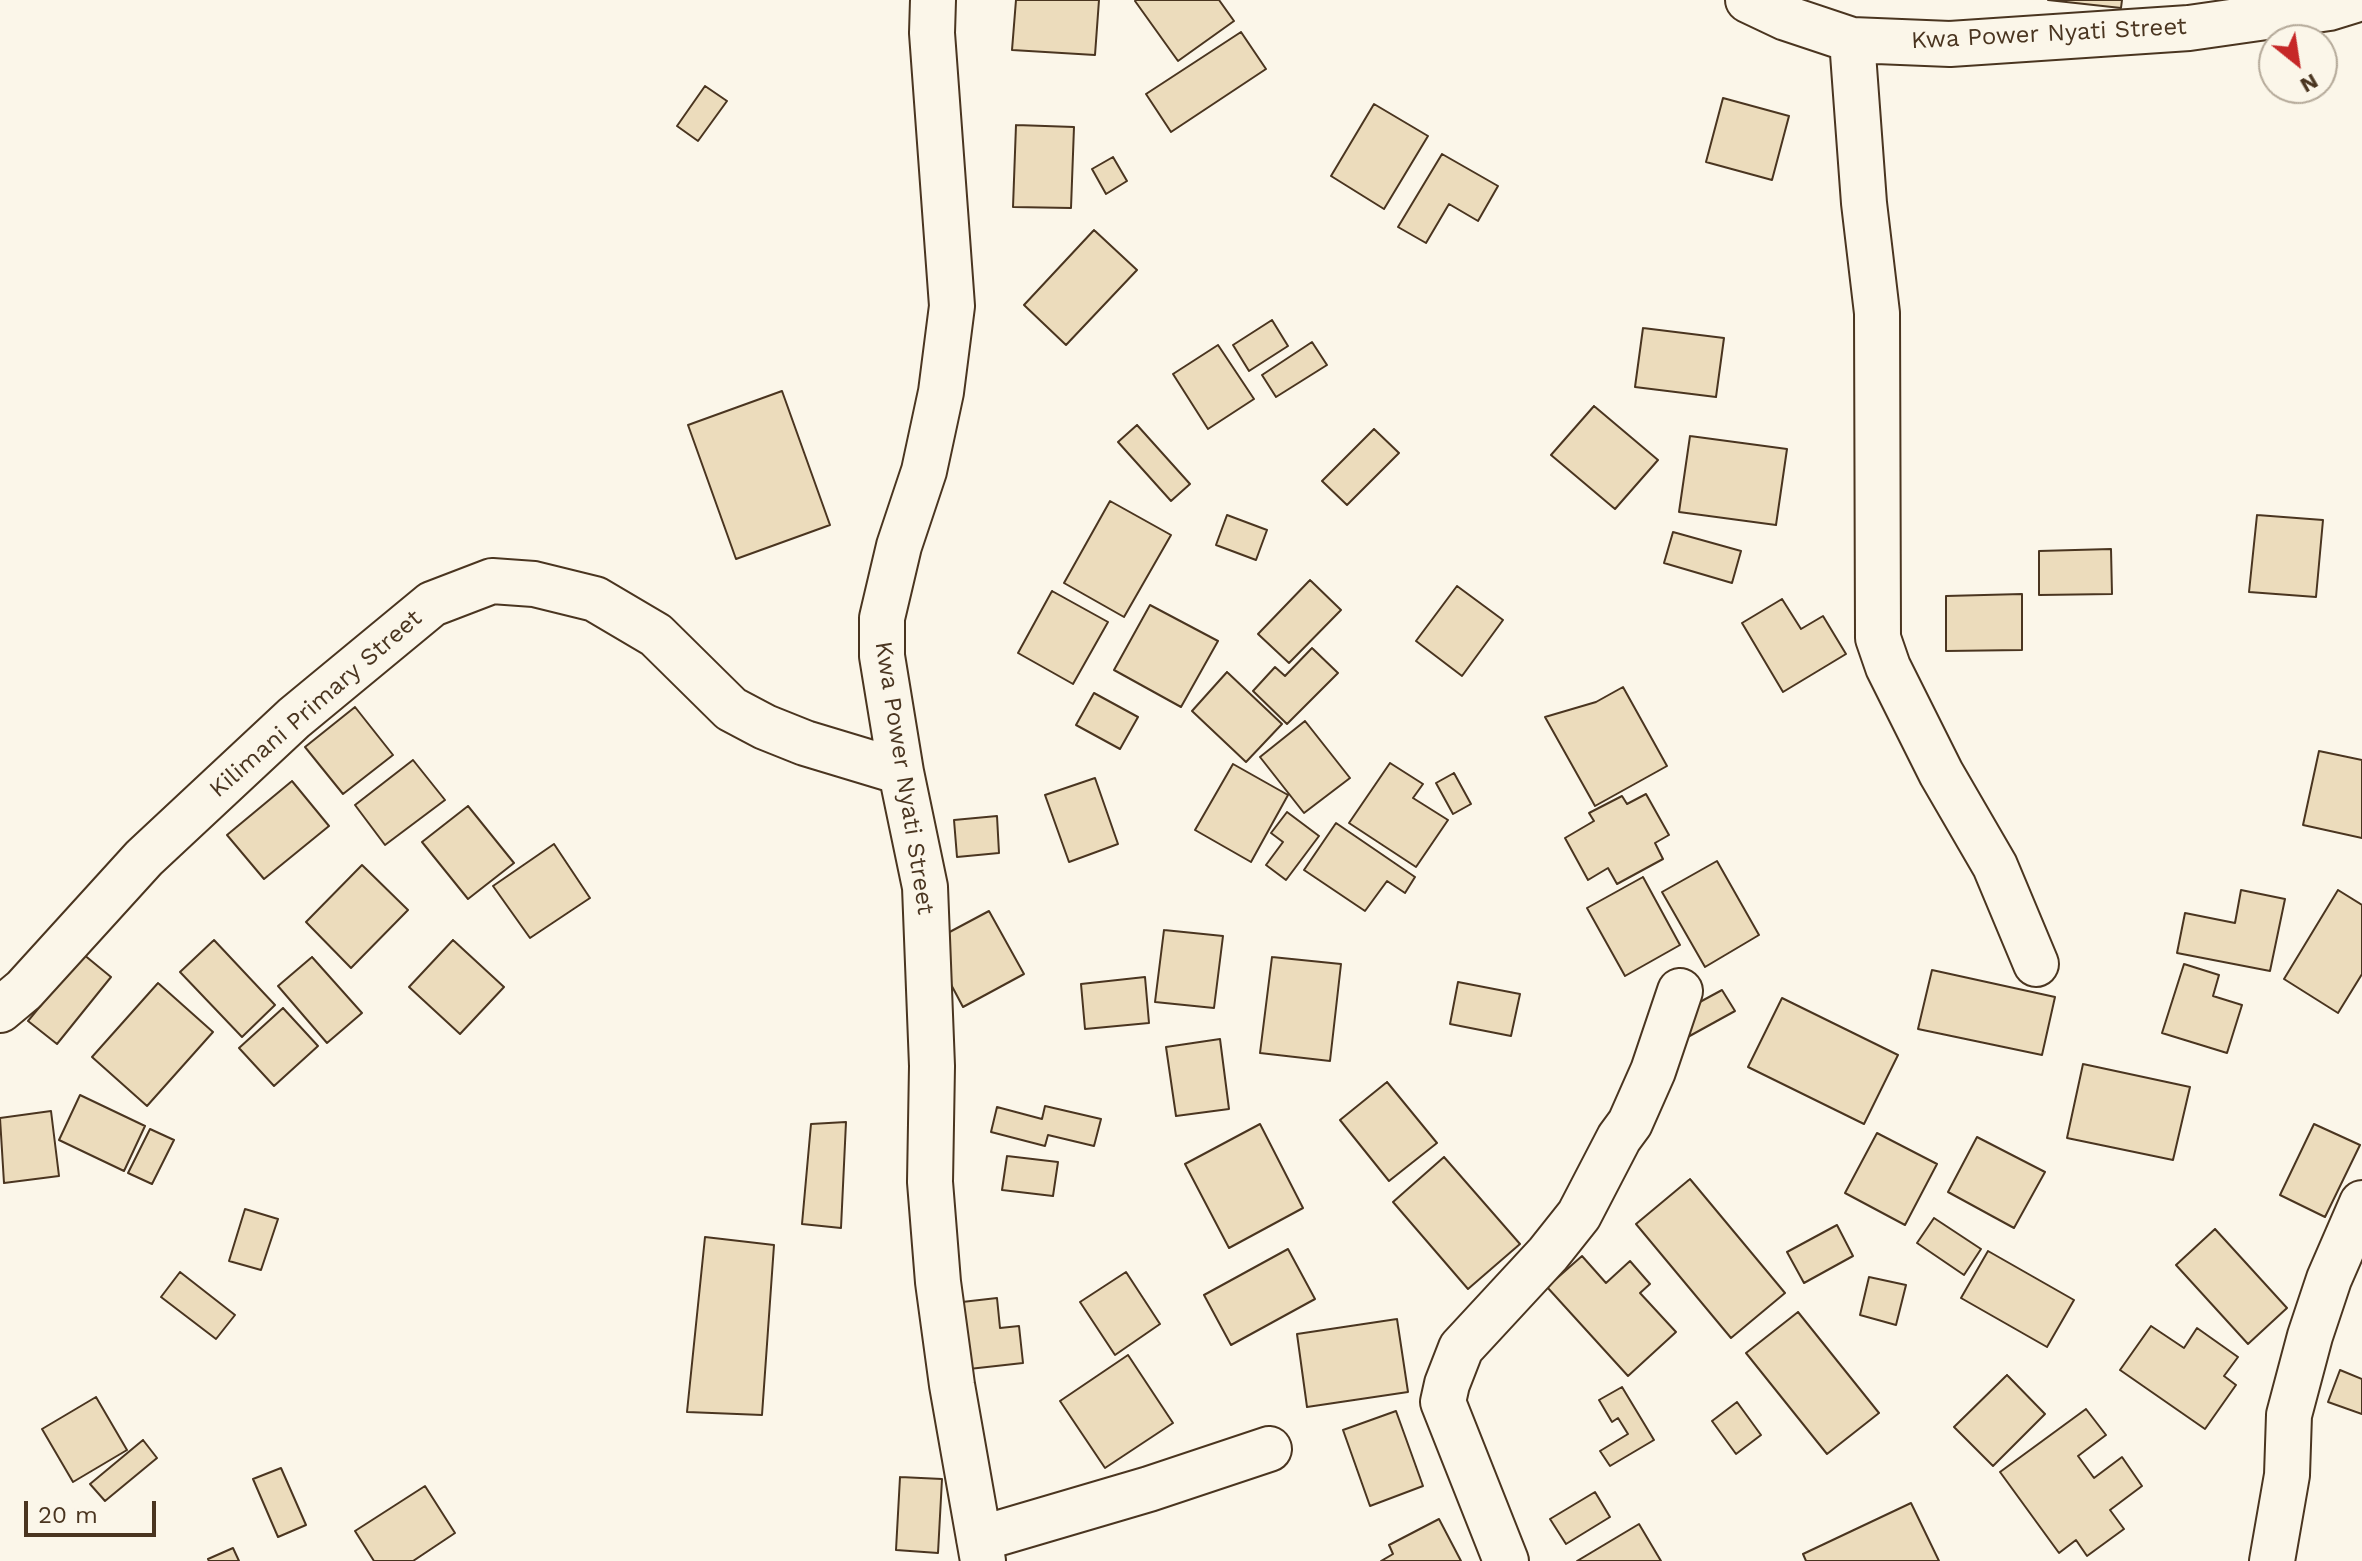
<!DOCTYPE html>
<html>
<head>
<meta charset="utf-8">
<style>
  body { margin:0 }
  #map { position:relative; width:2362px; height:1561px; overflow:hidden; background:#fbf6e9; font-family:"Work Sans",sans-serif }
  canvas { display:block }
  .north { position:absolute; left:2258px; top:24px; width:80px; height:80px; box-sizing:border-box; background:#fbf6e9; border:2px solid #b4a999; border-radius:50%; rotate:150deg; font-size:22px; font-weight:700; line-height:32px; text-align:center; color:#4a3520 }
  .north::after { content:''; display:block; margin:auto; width:28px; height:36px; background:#c62828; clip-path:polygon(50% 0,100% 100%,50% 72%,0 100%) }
  .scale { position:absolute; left:24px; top:1501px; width:132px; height:36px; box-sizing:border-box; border:4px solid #4a3520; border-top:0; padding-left:10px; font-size:24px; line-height:28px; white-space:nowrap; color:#4a3520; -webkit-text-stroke:6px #fbf6e9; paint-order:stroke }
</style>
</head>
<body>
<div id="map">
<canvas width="2362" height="1561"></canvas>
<div class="north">N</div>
<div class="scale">20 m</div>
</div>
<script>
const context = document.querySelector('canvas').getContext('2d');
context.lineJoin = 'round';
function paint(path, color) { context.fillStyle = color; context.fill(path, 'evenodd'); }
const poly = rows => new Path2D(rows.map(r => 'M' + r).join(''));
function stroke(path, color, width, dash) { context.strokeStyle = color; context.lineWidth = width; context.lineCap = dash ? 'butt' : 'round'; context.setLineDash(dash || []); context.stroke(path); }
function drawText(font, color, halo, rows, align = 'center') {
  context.font = font + ' "Work Sans",sans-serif'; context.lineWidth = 6; context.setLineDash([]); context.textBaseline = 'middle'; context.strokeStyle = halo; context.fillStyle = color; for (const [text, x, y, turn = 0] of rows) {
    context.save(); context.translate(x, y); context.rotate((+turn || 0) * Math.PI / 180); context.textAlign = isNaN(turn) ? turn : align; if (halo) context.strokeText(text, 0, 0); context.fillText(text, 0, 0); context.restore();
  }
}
const building = poly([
  [1016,0,1099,0,1095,55,1012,50,1016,0],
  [1136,0,1219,0,1234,21,1178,61,1135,1,1136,0],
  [2048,0,2122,0,2121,8,2048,0],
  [1241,32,1266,69,1171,132,1146,94,1241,32],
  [705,86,727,101,698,141,677,126,705,86],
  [1723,98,1789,116,1772,180,1706,162,1723,98],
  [1374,104,1428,136,1384,209,1331,176,1374,104],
  [1016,125,1074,127,1071,208,1013,207,1016,125],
  [1442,154,1498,186,1478,221,1449,204,1426,243,1398,227,1442,154],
  [1113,157,1127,181,1106,194,1092,169,1113,157],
  [1094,230,1137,270,1066,345,1024,305,1094,230],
  [1272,320,1288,346,1249,371,1233,345,1272,320],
  [1643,328,1724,338,1716,397,1635,387,1643,328],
  [1312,342,1327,365,1276,397,1262,375,1312,342],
  [1218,345,1254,399,1208,429,1173,374,1218,345],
  [782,391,830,525,736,559,688,425,782,391],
  [1594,406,1658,460,1615,509,1551,455,1594,406],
  [1137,425,1190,484,1171,501,1118,442,1137,425],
  [1374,429,1399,453,1347,505,1322,481,1374,429],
  [1690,436,1787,449,1776,525,1679,512,1690,436],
  [1110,501,1171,535,1124,617,1064,583,1110,501],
  [1227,515,1267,530,1256,560,1216,545,1227,515],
  [2257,515,2323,520,2316,597,2249,592,2257,515],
  [1673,532,1741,551,1732,583,1664,563,1673,532],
  [2111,549,2112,594,2039,595,2039,551,2111,549],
  [1310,580,1341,610,1289,663,1258,634,1310,580],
  [1457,586,1503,620,1462,676,1416,641,1457,586],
  [1052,591,1108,622,1073,684,1018,653,1052,591],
  [2022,594,2022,650,1946,651,1946,596,2022,594],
  [1782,599,1801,629,1823,616,1846,654,1783,692,1742,623,1782,599],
  [1150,605,1218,641,1181,707,1114,670,1150,605],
  [1312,648,1338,673,1287,724,1253,691,1275,667,1285,676,1312,648],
  [1227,672,1282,724,1246,762,1192,711,1227,672],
  [1623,687,1667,766,1595,806,1545,717,1596,702,1623,687],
  [1094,693,1138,717,1120,749,1076,725,1094,693],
  [355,707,393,755,343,794,305,747,355,707],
  [1305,721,1350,778,1304,813,1260,757,1305,721],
  [2319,751,2362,760,2362,838,2303,825,2319,751],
  [413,760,445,800,385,845,355,805,413,760],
  [1390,763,1423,784,1413,798,1448,820,1416,867,1349,823,1390,763],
  [1233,764,1288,795,1251,862,1195,830,1233,764],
  [1454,773,1471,804,1453,814,1436,783,1454,773],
  [1095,778,1118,844,1069,862,1045,795,1095,778],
  [292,781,329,826,264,879,227,835,292,781],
  [1646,794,1669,835,1655,843,1663,859,1617,884,1608,868,1588,880,1565,838,1594,821,1589,813,1622,796,1627,804,1646,794],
  [468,806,514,863,468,899,422,842,468,806],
  [1287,812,1319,836,1286,880,1266,865,1283,842,1271,833,1287,812],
  [997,816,999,853,957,857,954,820,997,816],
  [1336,823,1415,877,1405,893,1387,881,1365,911,1304,870,1336,823],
  [554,844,590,898,530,938,493,886,554,844],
  [1717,861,1759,935,1705,967,1662,892,1717,861],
  [362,865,408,910,351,968,306,922,362,865],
  [1643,877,1680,945,1625,976,1587,908,1643,877],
  [2241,890,2285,899,2270,971,2177,953,2185,913,2235,923,2241,890],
  [2338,890,2362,905,2362,974,2338,1013,2284,979,2338,890],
  [989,911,1024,974,963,1007,929,943,989,911],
  [1164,930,1223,936,1214,1008,1155,1002,1164,930],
  [214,940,275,1005,242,1037,180,972,214,940],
  [453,940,504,987,460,1034,409,987,453,940],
  [83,954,111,977,57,1044,28,1021,83,954],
  [312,957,362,1013,327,1043,278,986,312,957],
  [1272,957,1341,964,1330,1061,1260,1053,1272,957],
  [2184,964,2219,975,2213,996,2242,1005,2227,1053,2162,1033,2184,964],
  [1932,970,2055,997,2042,1055,1918,1029,1932,970],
  [1145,977,1149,1023,1085,1029,1081,984,1145,977],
  [1458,982,1520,994,1511,1036,1450,1024,1458,982],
  [158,983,213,1032,147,1106,92,1057,158,983],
  [1722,990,1735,1011,1686,1038,1674,1016,1722,990],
  [1782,998,1898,1055,1864,1124,1748,1067,1782,998],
  [283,1008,318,1046,274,1086,239,1048,283,1008],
  [1220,1039,1229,1109,1176,1116,1166,1047,1220,1039],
  [2083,1064,2190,1087,2173,1160,2067,1138,2083,1064],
  [1387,1082,1437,1143,1389,1181,1340,1120,1387,1082],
  [80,1095,145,1126,124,1171,59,1140,80,1095],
  [1045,1106,1101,1119,1094,1146,1048,1135,1045,1146,991,1132,997,1107,1042,1119,1045,1106],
  [51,1111,59,1176,4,1183,0,1118,51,1111],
  [846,1122,841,1228,802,1224,811,1124,846,1122],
  [1260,1124,1303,1208,1229,1248,1185,1164,1260,1124],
  [2314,1124,2360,1145,2325,1217,2280,1195,2314,1124],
  [150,1129,174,1140,152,1184,128,1173,150,1129],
  [1877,1133,1937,1164,1905,1225,1845,1193,1877,1133],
  [1977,1137,2045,1172,2014,1228,1948,1192,1977,1137],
  [1007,1156,1058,1162,1053,1196,1002,1190,1007,1156],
  [1444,1157,1520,1244,1468,1289,1393,1202,1444,1157],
  [1690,1179,1785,1293,1731,1338,1636,1224,1690,1179],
  [245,1209,278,1219,261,1270,229,1261,245,1209],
  [1934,1218,1981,1249,1964,1275,1917,1243,1934,1218],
  [1837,1225,1853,1256,1804,1283,1787,1252,1837,1225],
  [2215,1229,2287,1308,2248,1344,2176,1265,2215,1229],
  [705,1237,774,1245,762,1415,687,1412,705,1237],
  [1288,1249,1315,1299,1231,1345,1204,1295,1288,1249],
  [1988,1251,2074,1300,2047,1347,1961,1298,1988,1251],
  [1582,1256,1606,1283,1630,1261,1650,1284,1640,1293,1676,1332,1628,1376,1547,1287,1582,1256],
  [180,1272,235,1315,216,1339,161,1297,180,1272],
  [1126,1272,1160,1324,1115,1355,1080,1302,1126,1272],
  [1869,1277,1906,1285,1896,1325,1860,1315,1869,1277],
  [997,1298,1000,1328,1019,1326,1023,1363,969,1369,962,1302,997,1298],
  [1798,1312,1879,1413,1827,1454,1746,1353,1798,1312],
  [1397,1319,1408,1392,1307,1407,1297,1334,1397,1319],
  [2151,1326,2184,1348,2197,1328,2238,1357,2224,1376,2236,1385,2205,1429,2120,1370,2151,1326],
  [1128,1355,1173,1423,1105,1468,1060,1401,1128,1355],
  [2340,1370,2362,1379,2362,1414,2328,1402,2340,1370],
  [2007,1375,2045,1414,1993,1466,1954,1427,2007,1375],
  [1622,1387,1654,1440,1610,1466,1600,1451,1628,1434,1618,1418,1612,1422,1599,1400,1622,1387],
  [96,1397,127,1450,73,1482,42,1429,96,1397],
  [1737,1402,1761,1435,1736,1454,1712,1421,1737,1402],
  [2086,1409,2106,1435,2078,1456,2094,1478,2122,1457,2142,1486,2110,1510,2124,1529,2087,1556,2076,1540,2059,1553,2000,1472,2086,1409],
  [1396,1411,1423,1486,1370,1506,1343,1430,1396,1411],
  [143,1440,157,1458,105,1501,90,1484,143,1440],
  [281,1468,306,1525,278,1537,253,1479,281,1468],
  [900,1477,942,1479,938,1553,896,1550,900,1477],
  [425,1486,455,1533,413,1561,374,1561,355,1531,425,1486],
  [1595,1492,1610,1517,1566,1544,1550,1519,1595,1492],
  [1911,1503,1939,1561,1806,1561,1803,1554,1911,1503],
  [1439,1519,1461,1561,1381,1561,1393,1554,1389,1545,1439,1519],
  [1639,1524,1661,1561,1577,1561,1639,1524],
  [233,1548,239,1561,209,1561,208,1559,233,1548]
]);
paint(building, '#ecdcbc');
stroke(building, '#4a3520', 2);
const minor = poly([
  [933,0,932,33,952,306,941,392,924,471,899,546,882,618,882,656,901,772,925,887,932,1066,930,1182,938,1282,952,1385,983,1561],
  [1748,0,1786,18,1852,40,1950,44,2189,28,2329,8,2355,0],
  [1852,40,1864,203,1877,313,1878,638,1888,667,1941,773,1995,866,2036,964],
  [0,1010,24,990,144,858,294,718,432,604,492,581,534,584,595,599,656,635,731,709,765,727,805,743,901,772],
  [979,1539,1149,1489,1269,1449],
  [1506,1561,1443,1402,1447,1384,1461,1348,1548,1254,1579,1215,1619,1138,1630,1123,1653,1071,1680,991],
  [2272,1561,2287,1475,2289,1415,2310,1336,2329,1279,2362,1203]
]);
stroke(minor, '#4a3520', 48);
stroke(minor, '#fbf6e9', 44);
drawText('24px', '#4a3520', '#fbf6e9', [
  ["Kwa Power Nyati Street",2049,34,-3],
  ["Kilimani Primary Street",316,704,-41],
  ["Kwa Power Nyati Street",904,778,81]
]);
</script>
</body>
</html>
